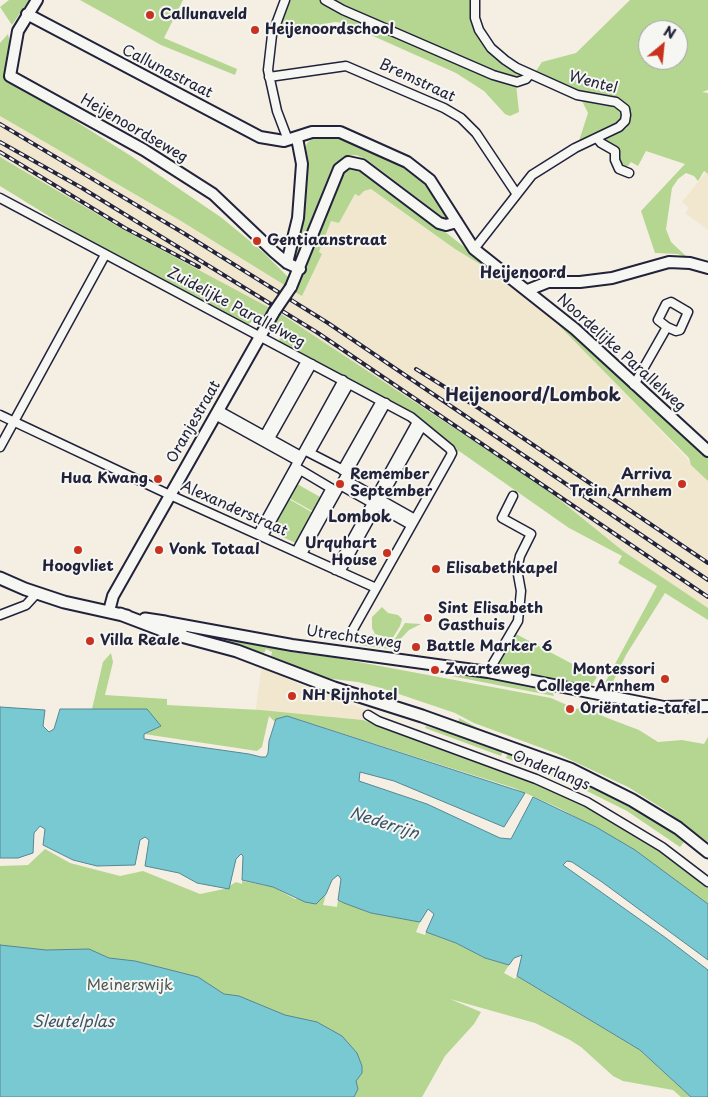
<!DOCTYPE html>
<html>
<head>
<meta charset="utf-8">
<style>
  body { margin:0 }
  #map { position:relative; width:708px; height:1097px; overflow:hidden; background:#f4efe2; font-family:"Playpen Sans",sans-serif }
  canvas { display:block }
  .north { position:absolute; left:638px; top:20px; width:50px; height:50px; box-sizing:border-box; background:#f6f6f2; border:1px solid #a1a1a9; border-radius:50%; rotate:28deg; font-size:14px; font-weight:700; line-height:20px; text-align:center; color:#22223b }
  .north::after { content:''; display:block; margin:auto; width:18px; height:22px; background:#c8321e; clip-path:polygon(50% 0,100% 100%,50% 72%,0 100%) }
</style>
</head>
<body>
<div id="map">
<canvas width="708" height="1097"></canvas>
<div class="north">N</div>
</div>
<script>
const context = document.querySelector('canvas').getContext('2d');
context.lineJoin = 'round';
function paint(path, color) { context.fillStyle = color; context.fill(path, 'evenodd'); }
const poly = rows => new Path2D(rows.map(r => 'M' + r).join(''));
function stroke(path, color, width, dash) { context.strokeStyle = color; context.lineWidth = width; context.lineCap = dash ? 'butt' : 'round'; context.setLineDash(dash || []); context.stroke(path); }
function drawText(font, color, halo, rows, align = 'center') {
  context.font = font + ' "Playpen Sans",sans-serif'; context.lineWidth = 4; context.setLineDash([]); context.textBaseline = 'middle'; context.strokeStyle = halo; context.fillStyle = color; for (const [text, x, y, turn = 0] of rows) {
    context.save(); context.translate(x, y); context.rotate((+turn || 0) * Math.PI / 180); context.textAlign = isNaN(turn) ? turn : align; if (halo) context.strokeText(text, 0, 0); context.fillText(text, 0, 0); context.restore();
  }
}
paint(poly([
  [0,116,181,221,302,296,322,254,319,253,331,220,339,223,355,194,371,189,455,249,506,280,531,299,588,354,708,481,708,608,623,551,545,488,278,312,124,230,0,157],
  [706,172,708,174,708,230,685,213,689,208,682,202],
  [262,665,289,680,366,710,363,720,315,715,277,718,255,715]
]), '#f1e6ce');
paint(poly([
  [9,0,29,0,12,25,0,7],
  [80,0,183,0,164,38,237,69,235,75,161,45],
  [289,0,320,0,343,14,516,84,519,112,510,116,505,114,484,91,456,73,344,23,335,22,294,29,275,35],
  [330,0,473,0,479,35,486,48,494,57,525,75,517,79,503,75],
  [630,0,708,0,708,90,702,92,708,93,708,174,704,171,698,181,694,176,686,173,678,179,672,188,666,229,671,242,689,259,678,254,655,253,641,211,685,164,646,151,638,166,631,162,627,167,622,166,619,164,619,151,603,140,627,128,630,118,625,105,576,92,534,74,542,62,576,53],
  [648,30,678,30,678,60,648,60],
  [8,34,10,43,7,73,10,80,131,156,222,218,263,252,290,279,286,286,181,221,0,116,0,43],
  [582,101,618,108,623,115,617,125,578,144,588,113],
  [315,137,346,139,406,166,428,183,448,214,444,218,366,159,356,155,344,156,332,167,296,259,293,257,304,153,307,143],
  [0,157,124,230,270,308,264,317,255,318,247,326,99,247,0,186],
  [354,166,420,212,506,280,455,249,371,189,364,191,359,196,355,194,339,223,331,221,319,252,322,254,302,296,293,291,341,170],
  [532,298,708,458,708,481,691,465,689,458],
  [278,312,545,488,623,551,708,608,708,620,665,593,626,655,608,692,601,690,657,586,618,563,622,556,569,528,459,451,457,452,415,417,279,344,280,334,273,321],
  [297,484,322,498,314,512,289,498],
  [287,498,315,514,298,544,269,531],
  [382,607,388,613,398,615,402,619,400,626,392,639,375,634,372,628,372,617],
  [405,623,421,624,409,630,391,649,358,645,372,634,393,642],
  [189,631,281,648,284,651,337,658,551,698,576,709,585,706,589,709,591,707,596,709,598,714,610,719,639,730,658,742,682,740,704,744,708,737,708,842,665,810,628,787,558,754,474,723,455,713,381,688,358,682,325,678,271,656,272,652,266,649,264,653],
  [516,634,597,677,590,688,498,667,499,660],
  [111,653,113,662,105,695,167,699,167,705,260,710,363,720,543,785,581,803,649,840,708,885,708,904,635,850,559,808,514,788,287,716,275,722,269,716,262,747,257,751,144,734,147,709,92,709,103,662],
  [446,671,552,690,554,696,446,675],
  [459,718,478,728,588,770,621,787,670,817,646,804,458,725],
  [426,726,459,736,503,751,501,756,425,728],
  [508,752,579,780,607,794,657,823,661,822,684,842,680,847,627,811,571,783,506,758],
  [45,849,70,863,120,876,143,871,200,894,224,889,236,882,242,884,242,881,273,887,295,899,321,899,326,894,323,905,337,907,338,900,371,913,420,922,416,932,425,935,426,932,456,943,485,958,509,965,504,973,515,979,517,976,640,1050,691,1097,681,1097,673,1090,623,1081,613,1076,581,1047,570,1040,535,1023,450,999,481,1012,474,1024,445,1056,422,1097,0,1097,0,866,28,865]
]), '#b4d691');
const water = poly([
  [0,707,45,710,43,726,49,732,54,729,60,709,147,709,161,726,144,734,144,739,249,754,261,757,266,757,268,753,269,741,276,719,287,716,525,793,504,827,394,781,360,772,359,781,427,804,500,838,511,839,533,797,596,827,635,850,708,904,708,960,602,882,572,862,567,861,563,865,666,938,708,970,708,1097,691,1097,640,1050,517,976,522,955,514,958,509,965,485,958,456,943,426,932,434,914,428,909,420,922,414,921,371,913,344,903,338,900,341,879,338,875,332,880,326,894,316,904,305,902,273,887,242,880,243,856,241,854,236,859,229,889,197,883,179,873,145,866,149,840,145,837,140,840,135,865,97,866,73,860,43,845,45,829,40,826,34,833,33,853,18,858,0,858,0,707],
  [0,945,46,950,89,949,109,958,135,961,198,977,224,994,239,996,285,1015,317,1022,342,1036,357,1053,362,1066,362,1073,356,1081,358,1089,354,1097,0,1097,0,945]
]);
paint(water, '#79c9d3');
stroke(water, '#568696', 1);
const street = poly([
  [285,0,272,35,268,70,277,111,288,140],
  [325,0,343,10,493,75,517,82,526,79,530,74],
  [269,77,346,66,444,108,461,118,476,133,516,193],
  [597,138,601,143,615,151,615,160,619,169,629,173],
  [0,198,411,417,450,449,452,453,450,457,351,633],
  [474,249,532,175,575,148,619,127,625,121,626,115,625,109,616,102,577,95,517,68,505,60,491,48,479,30,475,18,475,0],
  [634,385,667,327,658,320,666,304,671,302,688,312,680,330,676,331,667,327],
  [218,410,301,456],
  [0,415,170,495,376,588],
  [215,415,298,461],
  [262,440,306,361],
  [268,442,312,364],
  [0,447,105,255],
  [306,451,345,471],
  [310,453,349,384],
  [297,468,334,490],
  [342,470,381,401],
  [344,479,415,519],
  [340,485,411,525],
  [258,534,343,380],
  [263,536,300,470],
  [296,552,331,488],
  [302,554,386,403],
  [335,570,417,422],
  [340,572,422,426],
  [0,615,26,605,37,593],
  [488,672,518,621,521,591,517,569,520,556,531,534,502,518,513,496],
  [368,715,378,721,536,779,587,802,662,847,708,882]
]);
const secondary = poly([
  [37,0,18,31,10,76,144,150,213,194,274,252,287,263,300,269],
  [27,14,260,137,284,141,312,132,340,132,407,162,430,180,474,249,575,329,708,451],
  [287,263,298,218,302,164,297,138],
  [291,287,339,169,348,162,362,165,439,223,446,225,457,222],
  [528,290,548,282,580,282,612,278,669,262,690,263,708,268],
  [109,611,113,596,274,312],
  [166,622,292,645,488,672,664,707,708,706]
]);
const primary = poly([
  [0,578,25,589,64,602,127,616],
  [120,614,170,633,237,651,334,688,422,716,570,769,632,800,678,828,708,852],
  [145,619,165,622,181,632]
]);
stroke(street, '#22223b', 11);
stroke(secondary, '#22223b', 14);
stroke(primary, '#22223b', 15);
stroke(street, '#f6f6f2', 8);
stroke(secondary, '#f6f6f2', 10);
stroke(primary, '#f6f6f2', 11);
const rail = poly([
  [0,124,185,234,328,323,708,580],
  [0,142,82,188,318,333,708,597],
  [0,152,125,228,199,267],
  [416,369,480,409,708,563]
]);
stroke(rail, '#22223b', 4);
stroke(rail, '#f6f6f2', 2, [5.5]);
const secondaryBridge = poly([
  [274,312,291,287]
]);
stroke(secondaryBridge, '#22223b', 14, []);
stroke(secondaryBridge, '#f6f6f2', 10);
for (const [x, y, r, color] of [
  [150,15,5,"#c8321e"],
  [255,30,5,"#c8321e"],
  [257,241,5,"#c8321e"],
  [158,479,5,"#c8321e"],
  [340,484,5,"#c8321e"],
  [682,484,5,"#c8321e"],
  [78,550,5,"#c8321e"],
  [159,550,5,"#c8321e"],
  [387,553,5,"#c8321e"],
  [436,569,5,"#c8321e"],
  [428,618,5,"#c8321e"],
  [90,641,5,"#c8321e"],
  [416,647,5,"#c8321e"],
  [435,670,5,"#c8321e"],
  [665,679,5,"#c8321e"],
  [292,696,5,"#c8321e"],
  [570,709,5,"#c8321e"]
]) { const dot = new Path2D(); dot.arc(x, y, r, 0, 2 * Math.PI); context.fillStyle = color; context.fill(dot); stroke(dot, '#f6f6f2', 2); }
drawText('bold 15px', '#22223b', '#f6f6f2', [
  ["Callunaveld",160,15],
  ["Heijenoordschool",265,30],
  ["Gentiaanstraat",267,241],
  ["Remember",350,475],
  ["September",350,492],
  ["Arriva",672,475,"right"],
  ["Trein Arnhem",672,492,"right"],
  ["Hua Kwang",148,479,"right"],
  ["Urquhart",377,544,"right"],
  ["House",377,561,"right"],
  ["Vonk Totaal",169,550],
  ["Hoogvliet",78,567,"center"],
  ["Elisabethkapel",446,569],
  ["Sint Elisabeth",438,609],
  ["Gasthuis",438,626],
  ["Villa Reale",100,641],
  ["Battle Marker 6",426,647],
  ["Zwarteweg",445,670],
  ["Montessori",655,670,"right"],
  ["College Arnhem",655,687,"right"],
  ["NH Rijnhotel",302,696],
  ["Oriëntatie-tafel",580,709]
], 'left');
drawText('15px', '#22223b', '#f6f6f2', [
  ["Callunastraat",167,72,27],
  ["Bremstraat",417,81,25],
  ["Wentel",593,83,15],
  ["Heijenoordseweg",134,129,30],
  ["Zuidelijke Parallelweg",236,308,28],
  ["Noordelijke Parallelweg",621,353,42],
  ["Oranjestraat",194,422,-60],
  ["Alexanderstraat",234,509,24],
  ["Utrechtseweg",354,638,8],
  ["Onderlangs",551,771,22]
]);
drawText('15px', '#4e5855', '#f6f6f2', [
  ["Meinerswijk",130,986]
]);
drawText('bold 16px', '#22223b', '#f6f6f2', [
  ["Heijenoord",523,274],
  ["Lombok",360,518]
]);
drawText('italic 16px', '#3c5469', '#f6f6f2', [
  ["Nederrijn",384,824,18],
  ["Sleutelplas",73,1023]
]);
drawText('bold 18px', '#22223b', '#f6f6f2', [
  ["Heijenoord/Lombok",533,396]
]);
</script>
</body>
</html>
